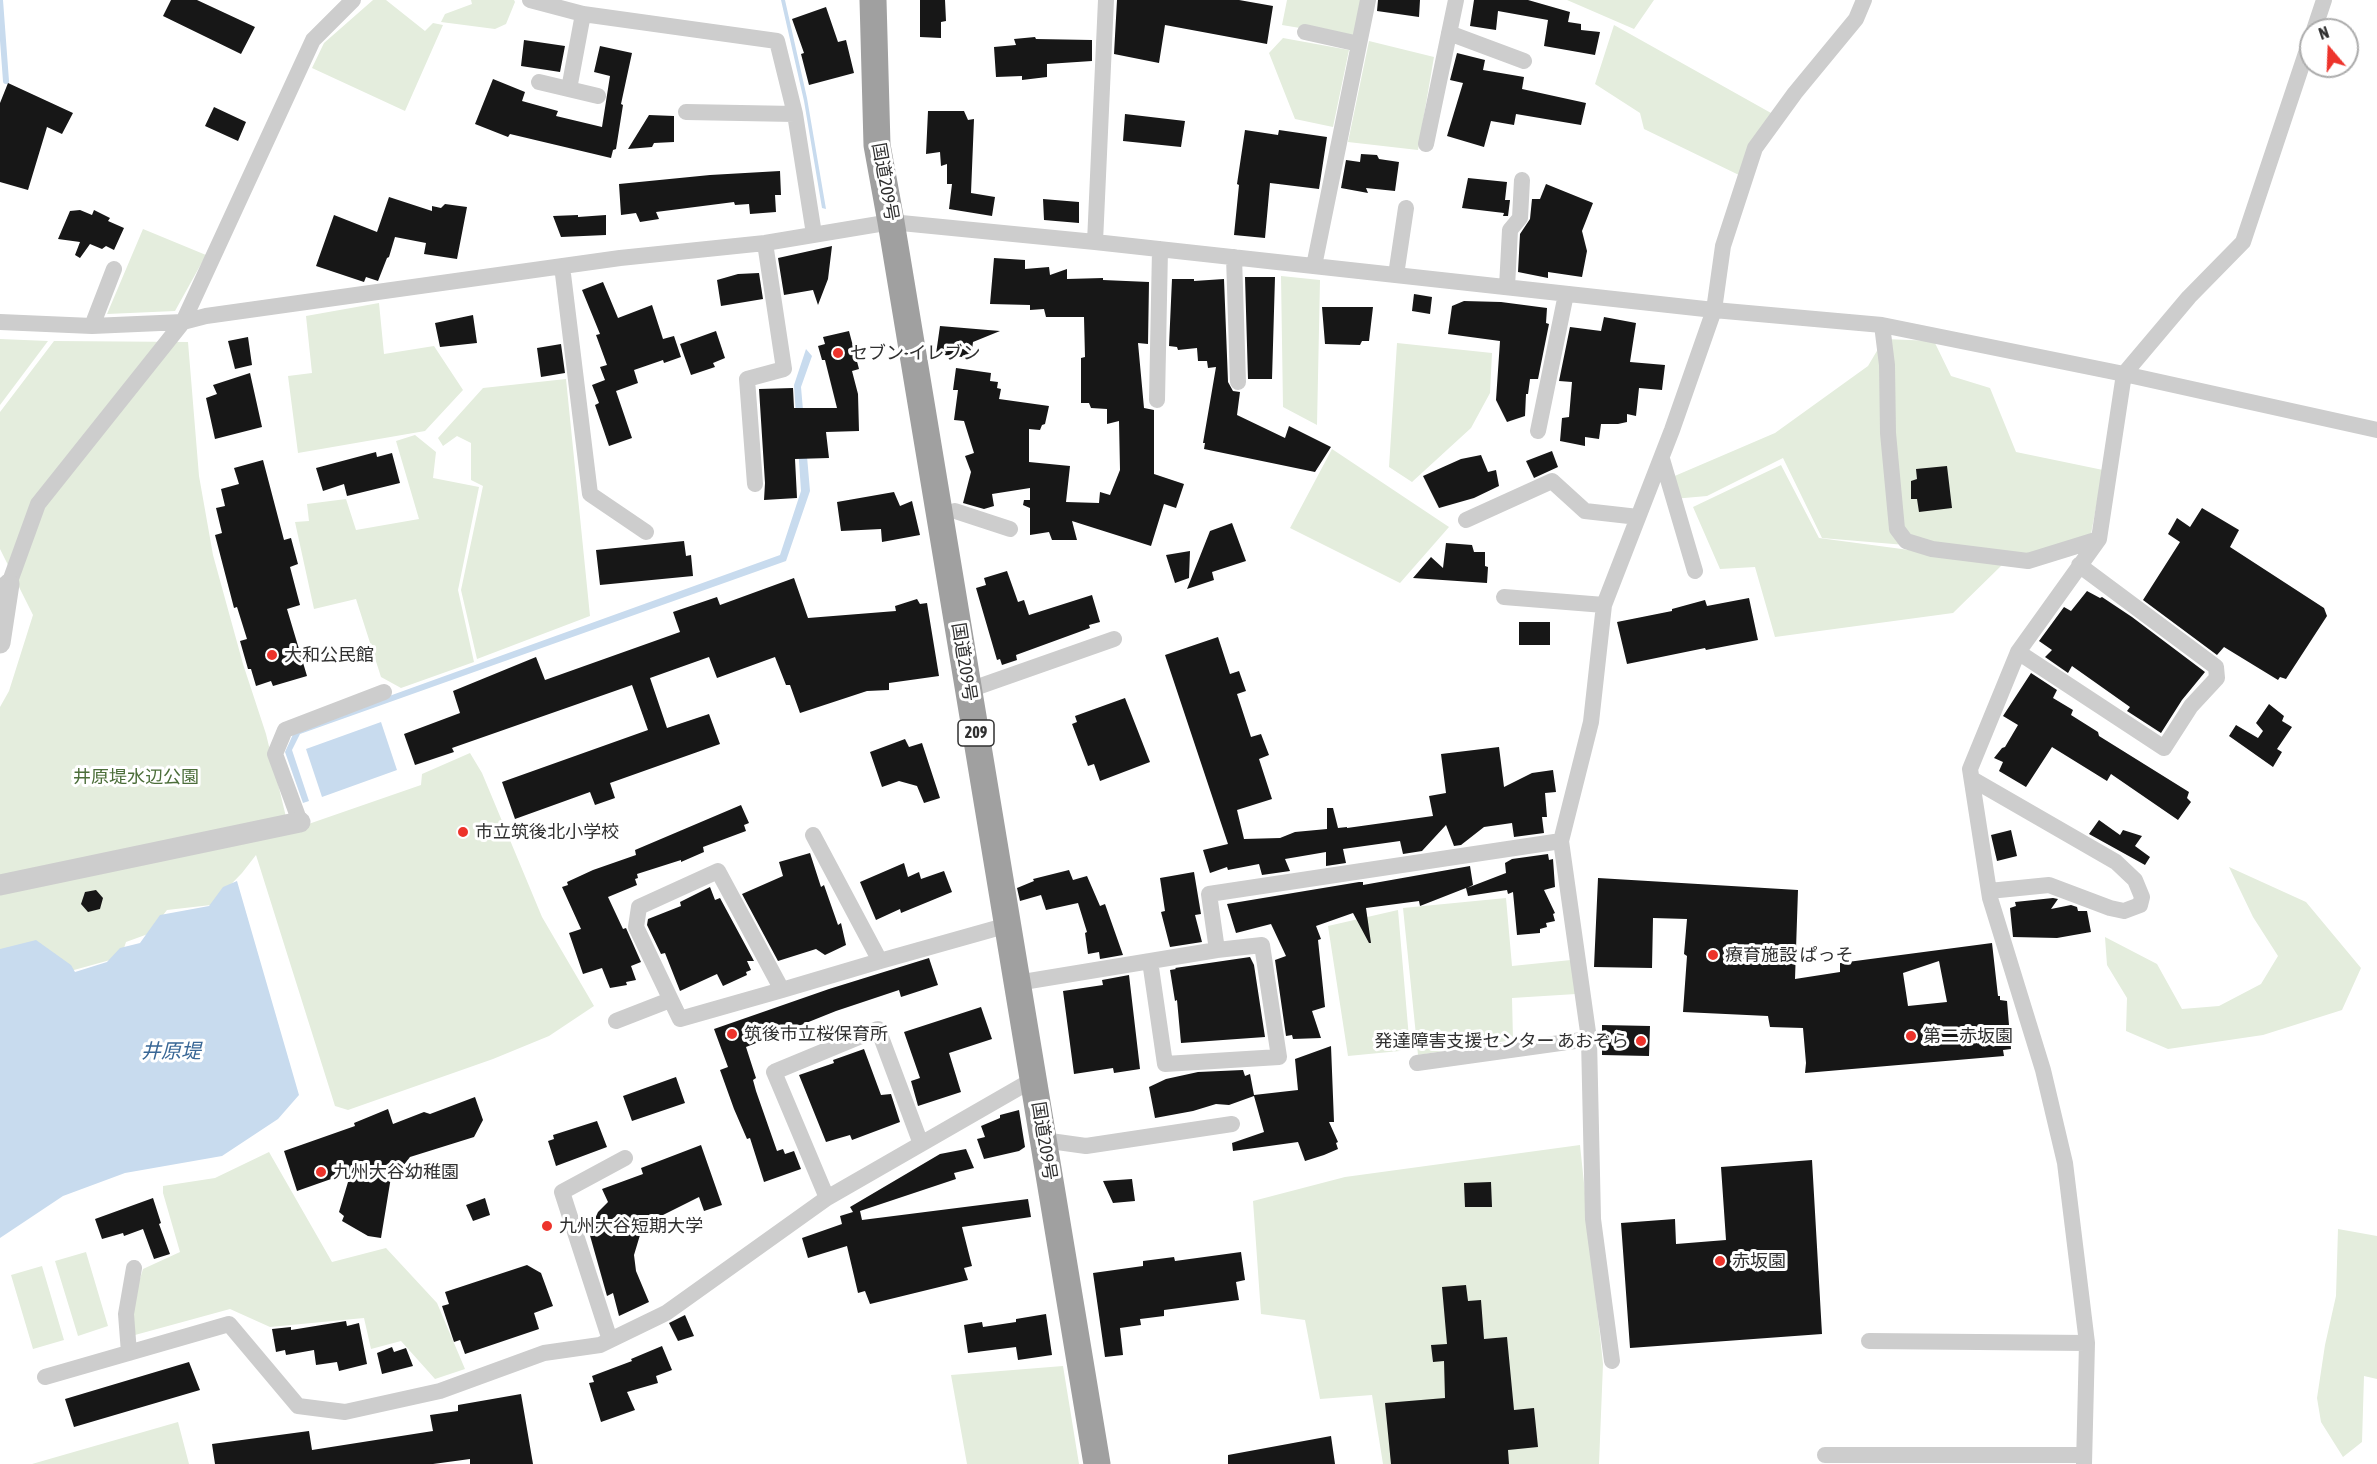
<!DOCTYPE html>
<html>
<head>
<meta charset="utf-8">
<style>
  body { margin:0 }
  #map { position:relative; width:2377px; height:1464px; overflow:hidden; background:#fff; font-family:"Asap Condensed",sans-serif }
  canvas { display:block }
  .north { position:absolute; left:2299px; top:18px; width:60px; height:60px; box-sizing:border-box; background:#fff; border:2px solid #acacac; border-radius:50%; rotate:341deg; font-size:16px; font-weight:700; line-height:24px; text-align:center; color:#303030 }
  .north::after { content:''; display:block; margin:auto; width:21px; height:27px; background:#ed332b; clip-path:polygon(50% 0,100% 100%,50% 72%,0 100%) }
</style>
</head>
<body>
<div id="map">
<canvas width="2377" height="1464"></canvas>
<div class="north">N</div>
</div>
<script>
const context = document.querySelector('canvas').getContext('2d');
context.lineJoin = 'round';
function paint(path, color) { context.fillStyle = color; context.fill(path, 'evenodd'); }
const poly = rows => new Path2D(rows.map(r => 'M' + r).join(''));
function stroke(path, color, width, dash) { context.strokeStyle = color; context.lineWidth = width; context.lineCap = dash ? 'butt' : 'round'; context.setLineDash(dash || []); context.stroke(path); }
function drawText(font, color, halo, rows, align = 'center') {
  context.font = font + ' "Asap Condensed","Noto Sans JP",sans-serif'; context.lineWidth = 6; context.setLineDash([]); context.textBaseline = 'middle'; context.strokeStyle = halo; context.fillStyle = color; for (const [text, x, y, turn = 0] of rows) {
    context.save(); context.translate(x, y); context.rotate((+turn || 0) * Math.PI / 180); context.textAlign = isNaN(turn) ? turn : align; if (halo) context.strokeText(text, 0, 0); context.fillText(text, 0, 0); context.restore();
  }
}
paint(poly([
  [373,0,386,0,425,31,433,23,443,25,405,111,312,68,324,43],
  [471,0,514,0,515,2,506,24,495,29,441,22,445,14,472,4],
  [1287,0,1361,0,1354,37,1282,25],
  [1567,0,1654,0,1634,29],
  [1614,25,1771,113,1741,176,1644,129,1640,113,1595,84],
  [1283,38,1349,50,1333,127,1295,119,1269,53],
  [1369,41,1434,57,1418,150,1348,142],
  [143,229,206,255,175,311,107,314],
  [1281,276,1320,280,1317,425,1283,407],
  [379,303,384,354,434,346,463,390,425,431,298,453,288,376,312,373,306,316],
  [0,339,48,341,0,405],
  [1884,339,1934,341,1951,376,1990,388,2016,452,2103,470,2091,534,2036,556,1822,538,1783,458,1707,496,1673,499,1663,481,1775,433,1868,366],
  [54,341,188,342,199,476,213,555,243,664,266,734,286,817,271,837,421,785,422,774,470,753,482,773,542,917,594,1006,549,1036,493,1059,348,1110,335,1106,256,855,242,873,211,905,167,910,148,934,126,942,121,957,74,970,53,1000,0,1011,0,707,9,691,33,615,0,549,0,412],
  [1397,343,1492,353,1490,393,1471,428,1412,482,1389,467],
  [566,379,590,616,477,659,461,590,483,486,471,480,471,443,457,436,443,446,438,438,483,388],
  [415,435,436,452,433,478,479,487,458,590,474,662,401,688,381,677,356,599,314,609,295,522,309,521,307,504,346,499,356,530,419,519,396,441],
  [1332,449,1449,527,1400,583,1290,528],
  [1781,465,1819,538,1932,553,2002,565,1953,613,1775,637,1755,567,1720,569,1693,507],
  [2229,867,2306,902,2361,968,2342,1010,2263,1035,2168,1049,2126,1031,2127,998,2107,965,2105,937,2157,964,2182,1009,2219,1006,2261,984,2278,956,2253,917],
  [1506,898,1512,966,1571,960,1576,994,1512,998,1513,1040,1418,1055,1403,908],
  [1398,910,1410,1050,1348,1056,1328,926],
  [1580,1145,1603,1364,1599,1464,1383,1464,1372,1395,1320,1399,1305,1320,1261,1314,1253,1201,1345,1177],
  [269,1152,332,1262,386,1248,437,1303,465,1369,435,1379,401,1341,371,1349,364,1318,270,1327,230,1309,135,1335,129,1314,143,1269,180,1252,163,1193,163,1186,215,1178],
  [2338,1229,2377,1236,2377,1379,2364,1376,2362,1442,2343,1457,2321,1422,2317,1398,2325,1345,2336,1296],
  [86,1252,108,1326,78,1336,55,1261],
  [42,1266,64,1340,33,1349,11,1275],
  [1063,1366,1079,1464,967,1464,951,1375],
  [178,1422,189,1464,32,1464]
]), '#e4eddd');
paint(poly([
  [781,0,785,0,807,98,826,209,822,208,804,101],
  [806,349,812,356,801,387,810,491,786,561,300,734,292,750,309,801,303,803,285,752,295,730,780,555,801,491,794,385],
  [381,722,397,770,322,797,306,749],
  [237,881,299,1095,278,1119,222,1156,125,1173,63,1196,0,1238,0,949,36,940,71,965,75,972,107,962,120,948,140,943,160,915,209,906,223,887]
]), '#c8dbee');
stroke(poly([
  [0,0,6,81]
]), '#c8dbee', 6);
paint(poly([
  [171,0,197,0,255,27,241,54,163,16],
  [920,0,945,0,946,21,941,22,941,38,920,37],
  [1117,0,1239,0,1273,6,1267,44,1165,25,1159,63,1114,54],
  [1378,0,1420,0,1419,17,1377,11],
  [1474,0,1528,0,1570,12,1568,22,1581,24,1581,30,1600,32,1595,55,1544,46,1548,20,1498,11,1496,30,1470,26],
  [826,7,838,42,846,40,854,73,809,85,801,54,804,53,792,19],
  [1035,37,1036,39,1092,40,1092,61,1047,64,1047,77,1022,80,1022,76,996,77,994,47,1016,45,1014,39],
  [524,40,565,46,560,72,521,66],
  [600,46,632,53,621,104,623,105,616,149,613,150,611,158,510,134,508,137,475,124,493,79,525,92,522,101,558,111,556,116,602,127,610,76,594,72],
  [1457,53,1485,60,1483,70,1524,77,1522,89,1586,103,1581,125,1516,114,1514,125,1491,121,1484,147,1447,136,1463,83,1450,80],
  [8,83,73,113,62,134,47,127,28,190,0,182,0,103],
  [214,107,246,122,238,141,205,126],
  [928,111,964,111,968,120,974,119,971,193,995,197,992,216,949,209,952,184,947,184,947,164,941,166,940,152,926,154],
  [1125,114,1185,121,1181,147,1123,141],
  [649,115,674,116,674,142,654,143,652,147,628,149],
  [1245,130,1278,135,1279,130,1327,137,1319,189,1270,183,1265,238,1234,235,1239,185,1237,184],
  [1361,154,1377,155,1379,159,1399,162,1395,191,1366,188,1368,193,1341,188,1346,160,1360,162],
  [780,171,781,195,775,195,776,212,750,214,749,204,735,205,734,202,656,212,659,219,640,222,636,213,621,215,619,184,710,175],
  [1468,178,1507,182,1505,200,1510,200,1508,216,1503,216,1504,213,1462,208],
  [1546,184,1593,203,1582,231,1587,251,1582,277,1548,272,1548,278,1518,272,1520,234,1530,219,1532,199,1540,199],
  [389,197,432,211,432,206,441,208,445,204,467,207,457,259,424,254,426,243,395,237,389,257,387,258,378,281,366,277,364,282,316,266,334,215,377,232],
  [1043,199,1079,202,1079,223,1044,220],
  [80,210,92,215,94,210,110,218,108,221,124,228,114,250,106,246,102,249,90,244,80,258,75,255,80,242,58,239,70,211],
  [578,215,578,217,606,215,606,235,561,237,553,216],
  [832,246,828,279,818,305,813,290,784,295,778,258],
  [994,258,1025,260,1025,269,1049,267,1050,275,1067,269,1067,279,1103,278,1103,280,1149,282,1148,344,1138,343,1144,408,1154,410,1154,474,1184,484,1176,508,1164,504,1151,546,1072,521,1077,540,1052,540,1049,532,1030,535,1030,508,1023,505,1024,500,1030,500,1030,488,992,494,994,506,984,509,963,503,971,472,965,456,974,453,964,421,954,420,958,390,953,390,956,368,991,373,990,381,998,382,997,388,1001,389,999,399,1049,406,1045,424,1042,425,1040,430,1029,429,1029,462,1070,466,1066,502,1099,503,1100,492,1110,495,1120,470,1119,421,1107,424,1107,409,1091,408,1089,403,1081,403,1081,358,1085,357,1084,317,1046,317,1044,309,1030,310,1030,305,990,304],
  [759,273,763,299,721,306,717,280,738,274],
  [1245,277,1275,277,1272,379,1248,379],
  [1172,279,1194,279,1194,281,1224,279,1228,382,1233,391,1240,392,1237,415,1285,438,1289,426,1331,447,1315,472,1204,449,1205,443,1203,443,1216,367,1208,368,1207,361,1198,361,1197,348,1178,350,1177,347,1169,346],
  [603,282,618,318,652,305,663,339,674,336,681,357,664,363,663,360,634,370,638,383,616,391,632,438,609,446,595,405,599,403,592,385,605,380,600,367,607,365,596,335,600,334,582,290],
  [1414,294,1432,297,1430,314,1412,311],
  [1464,301,1501,302,1547,308,1546,323,1549,324,1538,379,1530,379,1528,394,1526,394,1525,416,1507,422,1496,400,1500,341,1448,334,1452,306],
  [1322,307,1373,307,1369,341,1362,341,1360,345,1325,344],
  [473,315,477,343,440,347,435,323],
  [1604,317,1636,323,1630,362,1665,365,1662,390,1639,388,1636,416,1627,414,1627,422,1618,424,1601,424,1599,439,1585,437,1585,446,1560,441,1562,418,1569,417,1572,382,1559,381,1570,327,1601,331],
  [940,326,1000,331,973,342,971,358,936,354],
  [716,331,725,358,713,363,715,367,691,375,680,344],
  [849,331,859,369,852,371,858,394,859,431,826,432,829,458,795,459,797,498,764,500,765,483,759,389,793,388,794,408,837,408,825,360,822,360,818,346,825,344,823,337],
  [248,337,252,365,235,369,228,341],
  [561,344,565,373,541,377,537,348],
  [250,373,262,427,215,439,206,398,217,394,213,385],
  [1552,451,1558,467,1534,478,1526,461],
  [376,452,377,457,392,453,400,483,347,496,344,484,323,491,316,468],
  [1481,455,1488,472,1496,470,1499,486,1474,498,1439,508,1423,476,1461,459],
  [263,460,284,540,291,538,298,564,290,567,300,605,287,609,307,676,273,686,271,681,256,686,251,669,248,669,240,641,247,639,237,607,234,608,215,535,222,533,216,508,225,506,221,489,239,484,234,468],
  [1947,466,1952,508,1919,512,1917,499,1911,499,1911,481,1917,479,1916,469],
  [894,492,900,506,912,501,920,535,882,542,881,529,841,531,837,502],
  [2202,508,2239,530,2230,547,2324,608,2327,616,2286,679,2280,677,2278,680,2224,647,2217,655,2143,600,2180,542,2168,534,2177,518,2190,527],
  [1232,523,1246,561,1212,572,1214,580,1187,589,1210,531],
  [684,541,686,556,691,555,693,576,600,585,596,550],
  [1446,543,1472,545,1474,552,1485,552,1485,566,1488,567,1487,583,1413,578,1431,557,1443,568],
  [1190,551,1189,578,1175,583,1166,555],
  [1007,571,1018,602,1024,600,1029,615,1092,595,1100,622,1089,625,1090,628,1016,655,1017,660,1002,665,1000,659,997,660,976,588,986,585,984,578],
  [794,578,808,618,896,611,895,606,917,599,920,604,927,603,939,676,889,683,889,690,867,691,800,713,790,685,786,685,775,657,717,678,709,657,650,678,667,728,709,714,720,744,610,783,615,798,595,805,590,792,515,819,502,782,648,730,632,685,452,748,454,752,415,765,404,734,460,713,453,691,536,657,545,680,680,632,673,612,717,597,720,605],
  [2087,591,2100,598,2102,597,2132,617,2205,672,2182,700,2161,733,2127,711,2130,707,2072,666,2068,673,2045,657,2052,650,2039,641,2064,607,2071,611],
  [1749,598,1758,640,1706,650,1705,648,1627,664,1617,622,1672,611,1672,609,1705,600,1707,606],
  [1519,622,1550,622,1550,645,1519,645],
  [1218,637,1230,674,1239,671,1246,691,1237,694,1251,737,1261,734,1269,755,1259,759,1272,799,1237,810,1244,839,1280,838,1295,832,1327,829,1327,808,1333,808,1338,828,1347,827,1347,828,1433,816,1429,796,1446,793,1441,754,1499,747,1504,787,1532,773,1553,770,1556,792,1545,793,1547,817,1542,817,1544,833,1514,837,1512,823,1484,827,1461,845,1454,846,1446,825,1422,851,1403,854,1400,841,1343,849,1346,863,1326,866,1326,852,1285,859,1290,871,1262,875,1259,864,1228,870,1227,867,1210,873,1203,850,1228,844,1165,655],
  [2031,673,2057,690,2053,698,2073,710,2071,715,2098,732,2099,736,2189,792,2187,798,2191,802,2178,820,2111,774,2107,781,2052,747,2026,787,1999,771,2003,762,1994,758,2002,748,2005,747,2018,725,2003,716],
  [1125,698,1150,762,1100,781,1094,764,1088,766,1072,724,1077,722,1075,716],
  [2269,704,2284,716,2282,721,2292,727,2277,749,2282,752,2273,767,2229,736,2236,725,2258,738,2263,731,2256,723],
  [905,739,909,747,922,743,940,798,924,803,917,786,899,781,882,787,870,752],
  [741,805,749,823,744,825,746,831,703,847,704,852,681,862,681,860,637,874,638,878,635,879,637,885,608,897,623,929,626,928,641,962,631,966,636,980,626,982,627,985,610,988,602,968,583,974,569,933,581,929,562,887,568,885,567,882,593,870,636,855,635,850],
  [2099,820,2120,835,2123,830,2142,836,2135,846,2150,857,2145,865,2089,834],
  [2011,830,2017,856,1997,861,1991,835],
  [810,853,821,887,824,885,838,925,841,923,846,945,825,955,816,949,778,961,742,894,783,876,779,862],
  [1548,854,1549,860,1553,859,1555,887,1544,890,1555,913,1553,914,1555,921,1546,923,1547,927,1540,929,1540,933,1517,935,1513,892,1508,894,1507,890,1468,896,1466,888,1420,906,1419,901,1366,908,1371,943,1369,943,1353,913,1316,926,1321,939,1318,940,1325,1007,1312,1011,1321,1038,1293,1039,1292,1035,1286,1036,1275,960,1286,956,1271,924,1236,933,1227,904,1359,882,1363,882,1363,885,1470,866,1473,885,1467,888,1506,873,1505,863,1512,859],
  [904,863,908,877,919,872,921,879,944,871,952,892,901,913,900,909,876,920,860,882],
  [1069,870,1073,880,1087,876,1100,906,1105,904,1123,955,1100,959,1099,952,1088,954,1085,933,1087,932,1078,903,1046,910,1041,895,1020,901,1017,888,1034,881,1033,879],
  [1194,872,1201,914,1195,915,1202,942,1170,947,1161,912,1165,911,1160,878],
  [1598,878,1798,890,1795,979,1840,972,1840,963,1992,943,1998,996,2000,996,2000,1000,2007,1001,2011,1049,2003,1050,2004,1056,1805,1073,1806,1063,1803,1028,1770,1027,1768,1016,1683,1012,1687,956,1684,954,1687,919,1653,918,1652,968,1594,967],
  [1939,961,1947,1002,1908,1006,1903,973],
  [710,887,715,900,720,898,754,961,747,961,751,970,746,972,747,975,723,986,717,974,680,991,665,953,661,954,647,925,648,919,681,906,680,902],
  [96,890,103,898,100,909,88,912,81,904,85,892],
  [2053,898,2058,899,2051,909,2071,905,2077,907,2078,911,2087,911,2091,932,2057,938,2013,937,2010,908,2016,906,2015,902],
  [1250,957,1254,965,1265,1037,1181,1043,1177,1000,1175,1001,1170,970,1176,969,1175,968],
  [929,958,938,985,901,997,899,990,836,1011,746,1047,756,1078,753,1080,756,1091,777,1151,783,1149,785,1154,794,1151,801,1169,764,1182,750,1138,747,1139,734,1109,720,1070,728,1067,714,1029,829,989],
  [1129,975,1140,1069,1114,1073,1113,1068,1074,1074,1063,991,1103,985,1102,980],
  [981,1007,992,1039,949,1053,961,1092,918,1106,911,1081,920,1078,904,1032],
  [1602,1025,1650,1026,1649,1056,1602,1055],
  [1331,1046,1334,1122,1329,1122,1338,1142,1336,1143,1338,1149,1324,1155,1305,1161,1298,1142,1233,1151,1232,1143,1264,1132,1254,1096,1229,1105,1216,1104,1193,1111,1155,1118,1149,1087,1166,1079,1198,1072,1243,1070,1245,1076,1250,1074,1254,1095,1298,1090,1295,1059],
  [864,1049,881,1095,891,1094,900,1122,852,1140,850,1135,826,1142,799,1075,834,1063,833,1060],
  [676,1077,685,1103,632,1121,623,1096],
  [475,1097,483,1120,474,1137,410,1157,396,1175,391,1177,381,1238,368,1236,342,1221,344,1216,339,1212,351,1172,297,1191,284,1151,355,1126,354,1123,388,1109,393,1124,424,1112,430,1114],
  [1019,1110,1025,1147,1019,1151,984,1159,977,1139,985,1137,981,1126,1000,1118,1000,1115],
  [597,1121,607,1147,556,1166,548,1141,554,1139,553,1135],
  [701,1145,722,1205,704,1211,699,1197,657,1218,640,1235,634,1255,636,1271,649,1302,619,1316,613,1293,607,1296,589,1232,598,1212,608,1202,602,1189,643,1174,641,1168],
  [966,1149,974,1168,954,1173,956,1179,860,1211,862,1220,1028,1199,1031,1217,962,1227,972,1266,964,1268,968,1280,870,1304,865,1291,858,1293,847,1246,808,1258,802,1238,842,1224,840,1216,853,1212,850,1207,940,1154],
  [1812,1160,1822,1334,1630,1348,1621,1223,1675,1219,1676,1244,1726,1240,1721,1167],
  [1132,1179,1135,1201,1113,1203,1103,1181],
  [1491,1182,1492,1207,1465,1207,1464,1183],
  [153,1198,161,1223,159,1224,170,1254,154,1259,143,1229,124,1236,123,1233,102,1239,95,1219],
  [485,1198,490,1215,473,1221,466,1205],
  [1241,1252,1245,1280,1236,1282,1239,1300,1164,1310,1164,1316,1140,1319,1141,1325,1120,1328,1123,1355,1105,1357,1093,1273,1143,1266,1143,1261,1174,1257,1175,1261],
  [527,1265,541,1273,553,1306,534,1313,539,1329,465,1354,460,1340,454,1342,442,1306,449,1304,445,1292],
  [1466,1285,1468,1301,1481,1300,1484,1339,1507,1337,1514,1410,1534,1408,1538,1447,1508,1450,1509,1464,1391,1464,1385,1403,1445,1398,1444,1361,1433,1362,1431,1345,1447,1344,1442,1287],
  [1046,1314,1052,1355,1018,1360,1016,1347,968,1353,964,1325,982,1322,983,1327,1016,1322,1016,1319],
  [685,1315,694,1336,678,1341,669,1323],
  [346,1321,347,1326,359,1323,367,1364,339,1371,337,1362,316,1365,314,1350,286,1355,285,1350,276,1352,272,1329,291,1327,291,1330],
  [662,1346,672,1370,656,1376,658,1383,627,1392,635,1410,601,1422,589,1383,594,1382,592,1376,632,1361,631,1359],
  [392,1347,394,1352,406,1348,413,1366,382,1374,377,1353],
  [189,1362,200,1390,74,1427,65,1399],
  [521,1394,533,1464,470,1464,470,1459,433,1464,215,1464,212,1444,309,1431,312,1450,433,1431,430,1415,458,1411,458,1405],
  [1331,1436,1335,1464,1228,1464,1228,1455]
]), '#171717');
stroke(poly([
  [530,0,583,14,777,41,795,114,814,234],
  [2314,30,2324,0],
  [1305,32,1359,44],
  [1449,33,1524,61],
  [539,82,598,96],
  [569,89,583,14],
  [686,112,795,114],
  [1426,144,1456,0],
  [1095,242,1106,0],
  [1234,257,1238,382],
  [562,266,590,494,646,532],
  [1314,266,1368,0],
  [1396,275,1406,208],
  [1507,287,1510,230,1520,218,1522,180],
  [0,322,92,326,183,322,206,316,620,258,765,243,891,222,1095,242,1714,310,1882,325,2124,374,2377,430],
  [1882,325,1887,365,1888,433,1897,529,1906,541,1932,549,2028,561,2099,539],
  [92,326,114,269],
  [1157,400,1160,249],
  [1538,431,1566,294],
  [1662,459,1695,571],
  [755,484,747,379,784,369,765,243],
  [955,511,1010,529],
  [1466,520,1552,481,1585,511,1638,517],
  [0,586,9,584,38,504,183,322,313,40,353,0],
  [1504,597,1604,605],
  [2018,652,2164,748,2191,706,2217,678,2216,667,2079,565],
  [969,690,1114,639],
  [1972,779,2116,862,2135,880,2142,897,2140,905,2124,911,2110,908,2049,885,1989,891],
  [300,822,275,754,285,730,384,692],
  [813,835,880,961],
  [1150,961,1165,1064,1279,1057,1262,945,1217,950],
  [1017,983,1217,950,1209,894,1561,841],
  [782,990,718,871,639,907,636,927,680,1019,782,990,880,961,1008,925],
  [616,1021,670,1000],
  [1417,1063,1589,1039],
  [1043,1140,1086,1146,1232,1124],
  [827,1198,774,1072,878,1029,921,1144],
  [610,1340,562,1192,625,1158],
  [1869,1341,2087,1343],
  [129,1353,126,1314,134,1268],
  [1612,1361,1593,1219,1589,1039,1561,841,1591,722,1604,605,1672,430,1714,310,1723,246,1755,148,1795,93,1856,19,1864,0],
  [45,1377,229,1324,298,1406,345,1412,440,1391,544,1353,600,1345,666,1313,827,1198,1034,1079],
  [1825,1455,2084,1455],
  [2084,1464,2087,1343,2065,1163,2043,1070,1990,898,1970,769,2018,652,2099,539,2124,374,2189,297,2243,242,2311,38]
]), '#cdcdcd', 16);
stroke(poly([
  [0,643,9,584],
  [0,885,300,822]
]), '#cdcdcd', 21);
stroke(poly([
  [873,0,877,145,891,222,1097,1464]
]), '#a0a0a0', 27);
for (const [x, y, r, color] of [
  [838,353,6,"#ed332b"],
  [272,655,6,"#ed332b"],
  [463,832,6,"#ed332b"],
  [1713,955,6,"#ed332b"],
  [732,1034,6,"#ed332b"],
  [1911,1036,6,"#ed332b"],
  [1641,1041,6,"#ed332b"],
  [321,1172,6,"#ed332b"],
  [547,1226,6,"#ed332b"],
  [1720,1261,6,"#ed332b"]
]) { const dot = new Path2D(); dot.arc(x, y, r, 0, 2 * Math.PI); context.fillStyle = color; context.fill(dot); stroke(dot, '#fff', 2); }
for (const [x, y, w] of [
  [976,733,36]
]) { const box = new Path2D(); box.roundRect(x - w / 2, y - 13, w, 26, 4.5); context.fillStyle = '#fff'; context.fill(box); stroke(box, '#303030', 1.5); }
drawText('bold 16px', '#303030', null, [
  ["209",976,733]
]);
drawText('18px', '#303030', '#fff', [
  ["国道209号",885,182,80],
  ["国道209号",964,662,81],
  ["国道209号",1044,1141,81]
]);
drawText('18px', '#303030', '#fff', [
  ["セブン-イレブン",850,353],
  ["大和公民館",284,655],
  ["市立筑後北小学校",475,832],
  ["療育施設 ぱっそ",1725,955],
  ["筑後市立桜保育所",744,1034],
  ["第二赤坂園",1923,1036],
  ["発達障害支援センター あおぞら",1629,1041,"right"],
  ["九州大谷幼稚園",333,1172],
  ["九州大谷短期大学",559,1226],
  ["赤坂園",1732,1261]
], 'left');
drawText('18px', '#4c6e3a', '#fff', [
  ["井原堤水辺公園",136,777]
]);
drawText('italic 20px', '#396796', '#fff', [
  ["井原堤",171,1052]
]);
</script>
</body>
</html>
